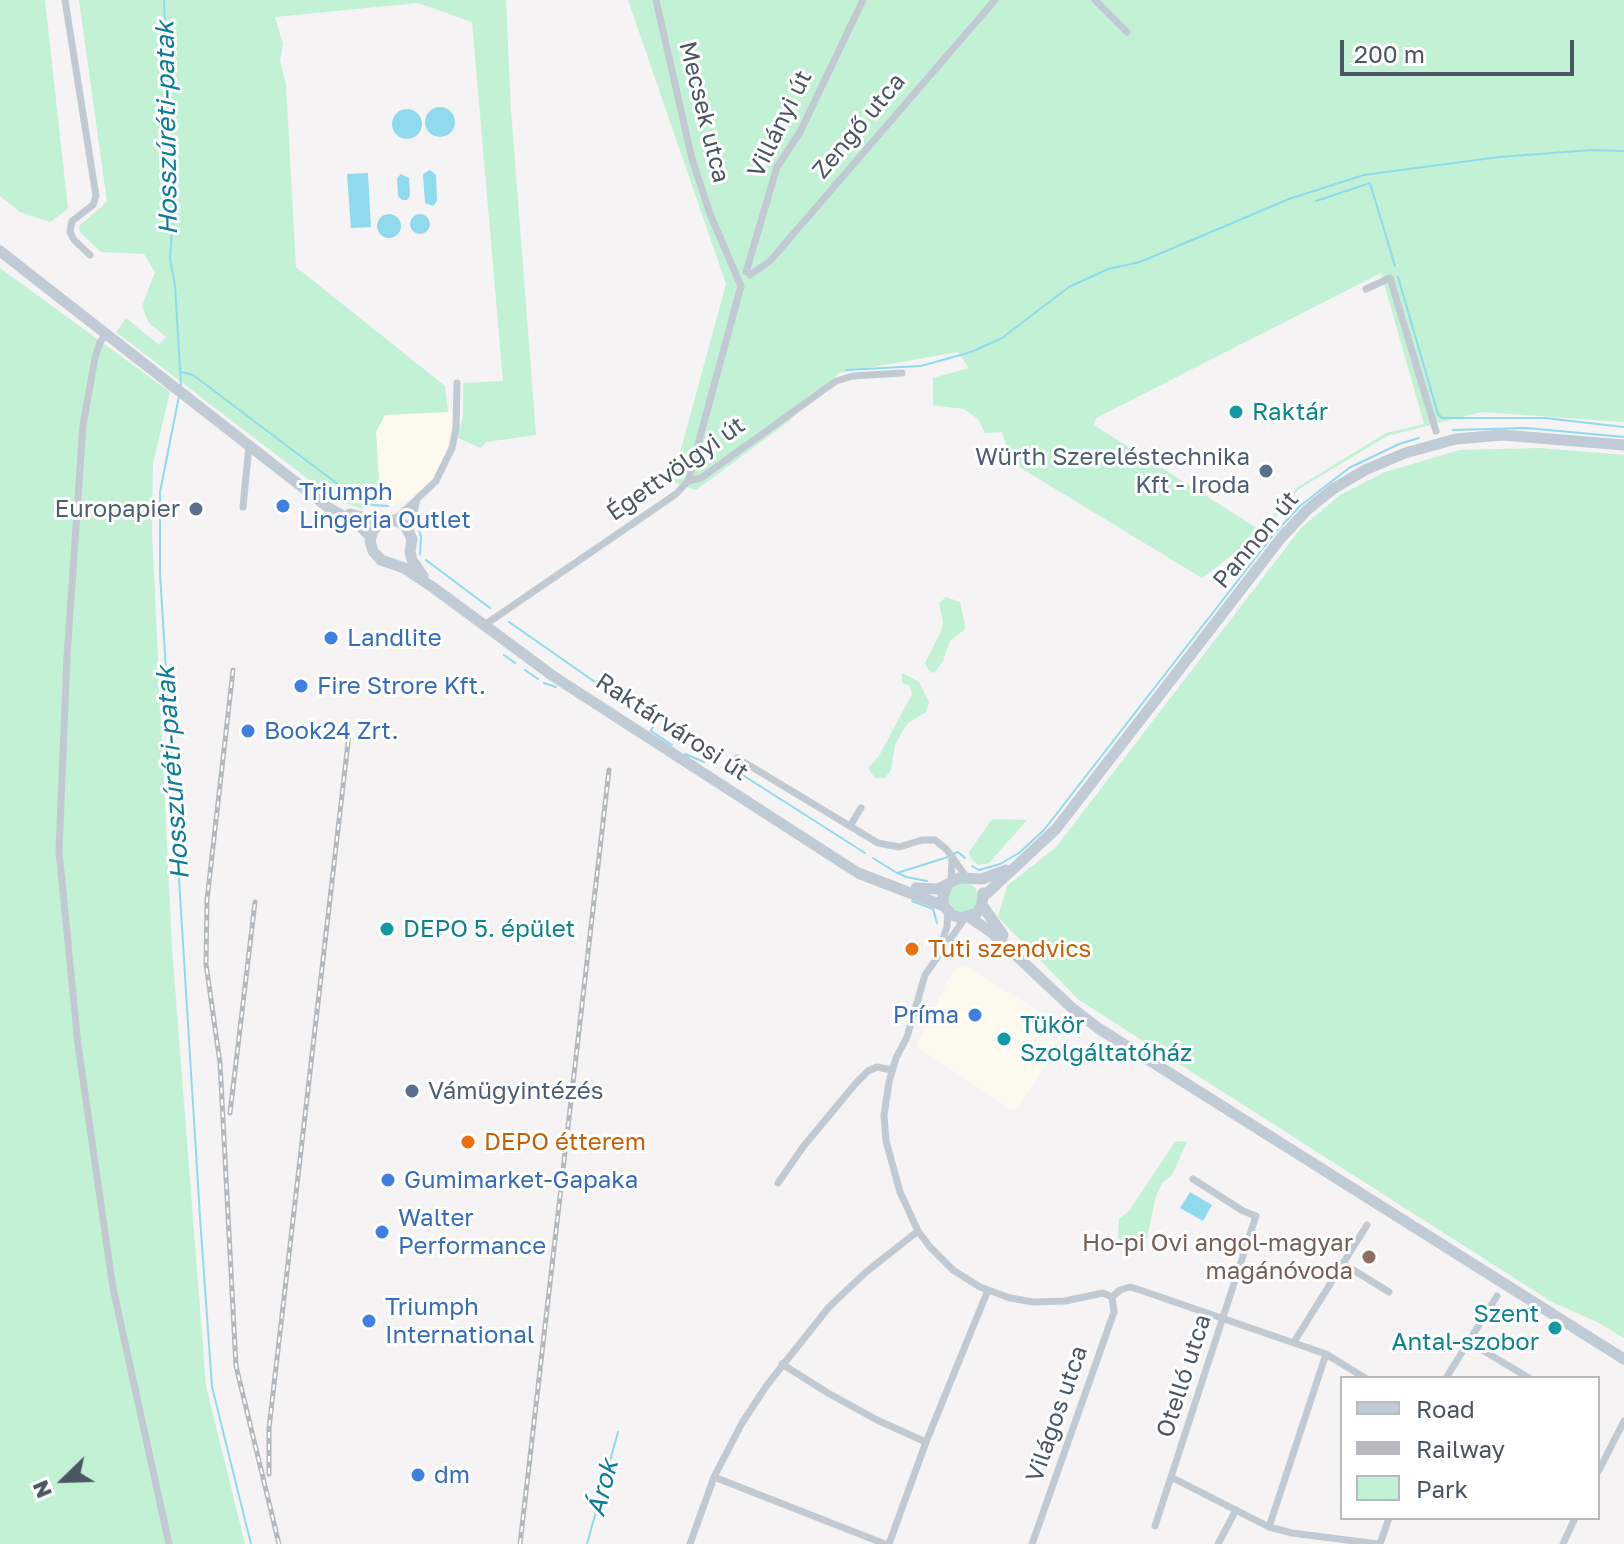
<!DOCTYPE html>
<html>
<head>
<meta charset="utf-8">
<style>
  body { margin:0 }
  #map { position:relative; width:1624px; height:1544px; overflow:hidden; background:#f5f3f3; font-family:"Golos Text",sans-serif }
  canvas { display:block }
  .legend { position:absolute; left:1340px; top:1376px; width:260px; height:144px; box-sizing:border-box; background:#fff; border:2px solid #b7bbc0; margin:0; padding:10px 14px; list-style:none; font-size:24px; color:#4a5661 }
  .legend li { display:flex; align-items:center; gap:16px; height:40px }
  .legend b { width:40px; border:2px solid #b7bbc0 }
  .north { position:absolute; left:24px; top:1440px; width:80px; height:80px; -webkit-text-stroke:6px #fff; paint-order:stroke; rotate:247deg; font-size:22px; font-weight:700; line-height:32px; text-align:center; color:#4a5661 }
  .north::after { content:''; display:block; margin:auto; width:28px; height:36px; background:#4a5661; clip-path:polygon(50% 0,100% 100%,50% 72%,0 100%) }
  .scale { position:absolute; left:1340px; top:40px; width:234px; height:36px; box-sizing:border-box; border:4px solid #4a5661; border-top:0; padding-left:10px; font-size:24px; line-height:28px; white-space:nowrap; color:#4a5661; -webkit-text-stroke:6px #fff; paint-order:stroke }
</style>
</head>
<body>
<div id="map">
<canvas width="1624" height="1544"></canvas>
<ul class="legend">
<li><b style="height:10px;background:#c1cbd6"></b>Road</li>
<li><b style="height:10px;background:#b5b8bd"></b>Railway</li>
<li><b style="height:22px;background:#c3f1d5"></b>Park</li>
</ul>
<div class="north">N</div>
<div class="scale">200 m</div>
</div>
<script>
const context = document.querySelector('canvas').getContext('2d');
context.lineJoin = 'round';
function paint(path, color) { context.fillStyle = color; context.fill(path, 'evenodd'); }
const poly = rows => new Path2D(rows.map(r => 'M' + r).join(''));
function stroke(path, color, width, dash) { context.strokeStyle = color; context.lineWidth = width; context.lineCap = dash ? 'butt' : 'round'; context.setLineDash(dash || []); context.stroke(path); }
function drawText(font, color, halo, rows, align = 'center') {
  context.font = font + ' "Golos Text",sans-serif'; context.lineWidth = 6; context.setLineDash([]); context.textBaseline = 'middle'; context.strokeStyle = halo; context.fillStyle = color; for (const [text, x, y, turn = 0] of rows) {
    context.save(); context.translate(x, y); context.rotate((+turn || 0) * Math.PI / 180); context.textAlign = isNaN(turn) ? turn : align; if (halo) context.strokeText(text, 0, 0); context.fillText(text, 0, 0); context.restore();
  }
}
paint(poly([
  [454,412,447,452,430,483,409,499,392,506,380,495,376,432,385,414],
  [965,965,1068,1030,1018,1108,1013,1111,916,1046,951,974,957,968]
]), '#fdf9ef');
paint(poly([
  [0,0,45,0,68,209,50,222,20,212,0,196],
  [79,0,506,0,511,110,536,435,486,442,481,448,458,438,463,416,463,383,503,381,472,22,418,3,275,17,283,44,280,61,286,85,296,267,445,386,448,412,385,415,376,432,380,495,363,509,334,499,116,332,126,318,159,345,166,337,149,323,142,306,155,272,144,254,101,252,80,232,79,226,107,202],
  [628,0,1624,0,1624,422,1482,412,1387,436,1299,489,1261,533,1202,578,1011,462,1002,432,985,433,978,419,964,409,933,405,933,378,969,368,958,352,839,373,788,422,696,490,672,482,726,284],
  [1381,273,1424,424,1386,433,1298,487,1260,530,1094,425,1096,418],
  [0,268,170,392,153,463,152,533,172,948,206,1386,245,1544,0,1544],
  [1540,448,1624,455,1624,1338,1597,1322,1552,1302,1079,1000,998,917,1007,886,1056,847,1301,528,1340,495,1385,472,1460,450],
  [946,597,960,602,965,625,964,630,950,641,943,661,934,673,929,671,925,663,941,631,943,622,939,603],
  [902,673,919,682,929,702,926,712,908,723,902,732,895,745,891,770,885,778,875,778,868,768,879,756,912,694,910,686,902,683],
  [992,819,1027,820,989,863,979,865,972,860,969,852],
  '949 898a15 15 0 1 1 30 0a15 15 0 1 1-30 0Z',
  [1182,1141,1187,1142,1172,1175,1162,1183,1156,1196,1147,1238,1136,1249,1125,1246,1118,1237,1119,1219,1129,1211,1175,1142]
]), '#c3f1d5');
paint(poly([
  '425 122a15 15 0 1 1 30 0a15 15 0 1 1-30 0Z',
  '392 124a15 15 0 1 1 30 0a15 15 0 1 1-30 0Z',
  [430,170,436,175,437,201,433,206,425,203,423,174],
  [368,173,371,227,351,228,347,174],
  [401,174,409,178,410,196,407,200,402,200,398,196,397,178],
  '410 224a10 10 0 1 1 20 0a10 10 0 1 1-20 0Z',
  '377 226a12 12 0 1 1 24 0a12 12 0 1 1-24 0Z',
  [1190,1192,1212,1205,1203,1221,1180,1208]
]), '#90daee');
stroke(poly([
  [164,0,172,229,170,259,175,285,181,386],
  [1316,201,1370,183,1395,266],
  [1398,277,1438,414,1442,418,1545,418,1624,427],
  [846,370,921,366,971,352,1002,338,1069,287,1108,269,1140,262,1289,199,1364,175,1499,157,1592,150,1624,151],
  [181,372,193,375,351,494,372,505,388,506],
  [179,396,160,492,160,573,200,1217,212,1387,251,1544],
  [1453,430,1526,428,1624,437],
  [417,522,421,537,420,554],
  [426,560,490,608],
  [509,622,654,723,651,731,672,745],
  [504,655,515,663],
  [525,670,538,679],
  [544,683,556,687],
  [685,754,704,762],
  [727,765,865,853],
  [953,854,958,852,965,858],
  [873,858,897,873,948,857],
  [972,866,979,870,1000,864,1019,853,1044,830,1274,534,1300,506,1349,468,1399,444,1419,438],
  [898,873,906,877,927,881],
  [912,901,933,909,937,923],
  [587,1544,618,1432]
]), '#90daee', 2);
stroke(poly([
  [65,0,96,196,93,205,72,221,70,232,74,240,90,255],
  [656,0,692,159,710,214,741,286],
  [1095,0,1127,32],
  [746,272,777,167,800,132,863,0],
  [750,275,770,261,995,0],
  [1366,289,1390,278,1436,431],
  [107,333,100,342,95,358,83,425,67,657,59,851,78,1045,113,1288,169,1544],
  [688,481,741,286],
  [418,498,436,481,452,448,456,429,457,383],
  [243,507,249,446],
  [394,520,415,501],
  [410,531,417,499],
  [483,626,676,494,688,481,701,478,836,381,853,376,902,373],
  [737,758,878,843,899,847,922,840,935,840,947,850,967,878],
  [850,826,861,808],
  [951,881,952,859],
  [965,918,925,975,907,1037,896,1058,889,1082,884,1115,886,1141,900,1192,918,1231,930,1247,953,1270,980,1287,1010,1298,1033,1302,1065,1301,1103,1293,1112,1297],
  [937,956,947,927,948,912],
  [778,1183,803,1147,856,1083,868,1071,877,1067,892,1070],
  [1342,1263,1389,1292],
  [1112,1297,1120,1290,1130,1287,1140,1290,1326,1354,1365,1378],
  [1294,1342,1367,1225],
  [1469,1342,1529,1378],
  [782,1364,828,1393,877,1420,926,1442],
  [1446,1378,1497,1296],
  [1598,1472,1624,1421],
  [714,1477,885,1544],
  [1171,1477,1269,1527,1292,1533,1378,1544],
  [1155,1526,1256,1216,1243,1211,1193,1179],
  [1269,1527,1326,1354],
  [690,1544,714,1477,742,1423,767,1385,829,1307,866,1272,918,1231],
  [889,1544,926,1442,988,1290],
  [1032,1544,1114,1312,1112,1297],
  [1218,1544,1236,1510],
  [1380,1544,1389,1518],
  [1563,1544,1575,1518]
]), '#c1cad2', 7);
stroke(poly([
  [0,251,329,508,360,526,371,537],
  [350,514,382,522,394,520,405,525,412,539,410,552,412,560,423,576],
  [382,522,373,530,370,541,373,551,381,560,404,568,434,588,553,676,858,873,944,906],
  [948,884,943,897,944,906,952,915,961,918,977,913,982,905,983,893],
  [916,888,938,889,959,878,982,879,1006,870],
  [983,897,1056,829,1281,538,1307,510,1333,489,1365,470,1405,453,1456,439,1502,435,1624,445],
  [982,905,1003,935],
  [969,917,991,932,1071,1007,1098,1028,1624,1359]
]), '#c1cbd6', 11);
const rail = poly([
  [233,670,207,900,206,964,220,1063,236,1366,279,1544],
  [230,1113,255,902],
  [269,1474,269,1428,349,734],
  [520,1544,609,770]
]);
stroke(rail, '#b5b8bd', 5);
stroke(rail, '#fff', 2, [6]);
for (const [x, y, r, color] of [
  [1236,412,8,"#0f9aa8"],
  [1266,471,8,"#5c6f8a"],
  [283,506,8,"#3f7fe0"],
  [196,509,8,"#5c6f8a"],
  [331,638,8,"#3f7fe0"],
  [301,686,8,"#3f7fe0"],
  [248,731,8,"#3f7fe0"],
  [387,929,8,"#0f9aa8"],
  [912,949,8,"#e8710a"],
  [975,1015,8,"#3f7fe0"],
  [1004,1039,8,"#0f9aa8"],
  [412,1091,8,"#5c6f8a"],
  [468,1142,8,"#e8710a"],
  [388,1180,8,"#3f7fe0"],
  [382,1232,8,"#3f7fe0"],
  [1369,1257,8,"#8d6e63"],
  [369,1321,8,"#3f7fe0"],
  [1555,1328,8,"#0f9aa8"],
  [418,1475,8,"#3f7fe0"]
]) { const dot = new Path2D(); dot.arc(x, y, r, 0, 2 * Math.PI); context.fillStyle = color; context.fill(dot); stroke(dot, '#fff', 3); }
drawText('24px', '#4a5661', '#fff', [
  ["Mecsek utca",704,112,76],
  ["Villányi út",780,124,-64],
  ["Zengő utca",859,126,-50],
  ["Égettvölgyi út",676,469,-35],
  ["Pannon út",1256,540,-50],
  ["Raktárvárosi út",672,727,33],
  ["Otelló utca",1184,1376,-72],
  ["Világos utca",1057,1414,-71]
]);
drawText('24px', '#0d838f', '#fff', [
  ["Raktár",1252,412],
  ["DEPO 5. épület",403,929],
  ["Tükör",1020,1025],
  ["Szolgáltatóház",1020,1053],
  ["Szent",1539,1314,"right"],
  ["Antal-szobor",1539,1342,"right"]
], 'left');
drawText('24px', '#4e5e75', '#fff', [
  ["Würth Szereléstechnika",1250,457],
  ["Kft - Iroda",1250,485],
  ["Europapier",180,509],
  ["Vámügyintézés",428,1091,"left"]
], 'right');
drawText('24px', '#366cbe', '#fff', [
  ["Triumph",299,492],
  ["Lingeria Outlet",299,520],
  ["Landlite",347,638],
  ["Fire Strore Kft.",317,686],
  ["Book24 Zrt.",264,731],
  ["Príma",959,1015,"right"],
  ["Gumimarket-Gapaka",404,1180],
  ["Walter",398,1218],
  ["Performance",398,1246],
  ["Triumph",385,1307],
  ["International",385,1335],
  ["dm",434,1475]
], 'left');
drawText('24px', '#c56008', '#fff', [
  ["Tuti szendvics",928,949],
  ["DEPO étterem",484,1142]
], 'left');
drawText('24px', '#785e54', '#fff', [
  ["Ho-pi Ovi angol-magyar",1353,1243],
  ["magánóvoda",1353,1271]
], 'right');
drawText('italic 26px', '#0c7c9b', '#fff', [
  ["Hosszúréti-patak",167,128,-91],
  ["Hosszúréti-patak",173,773,-94],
  ["Árok",603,1488,-75]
]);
</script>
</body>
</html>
